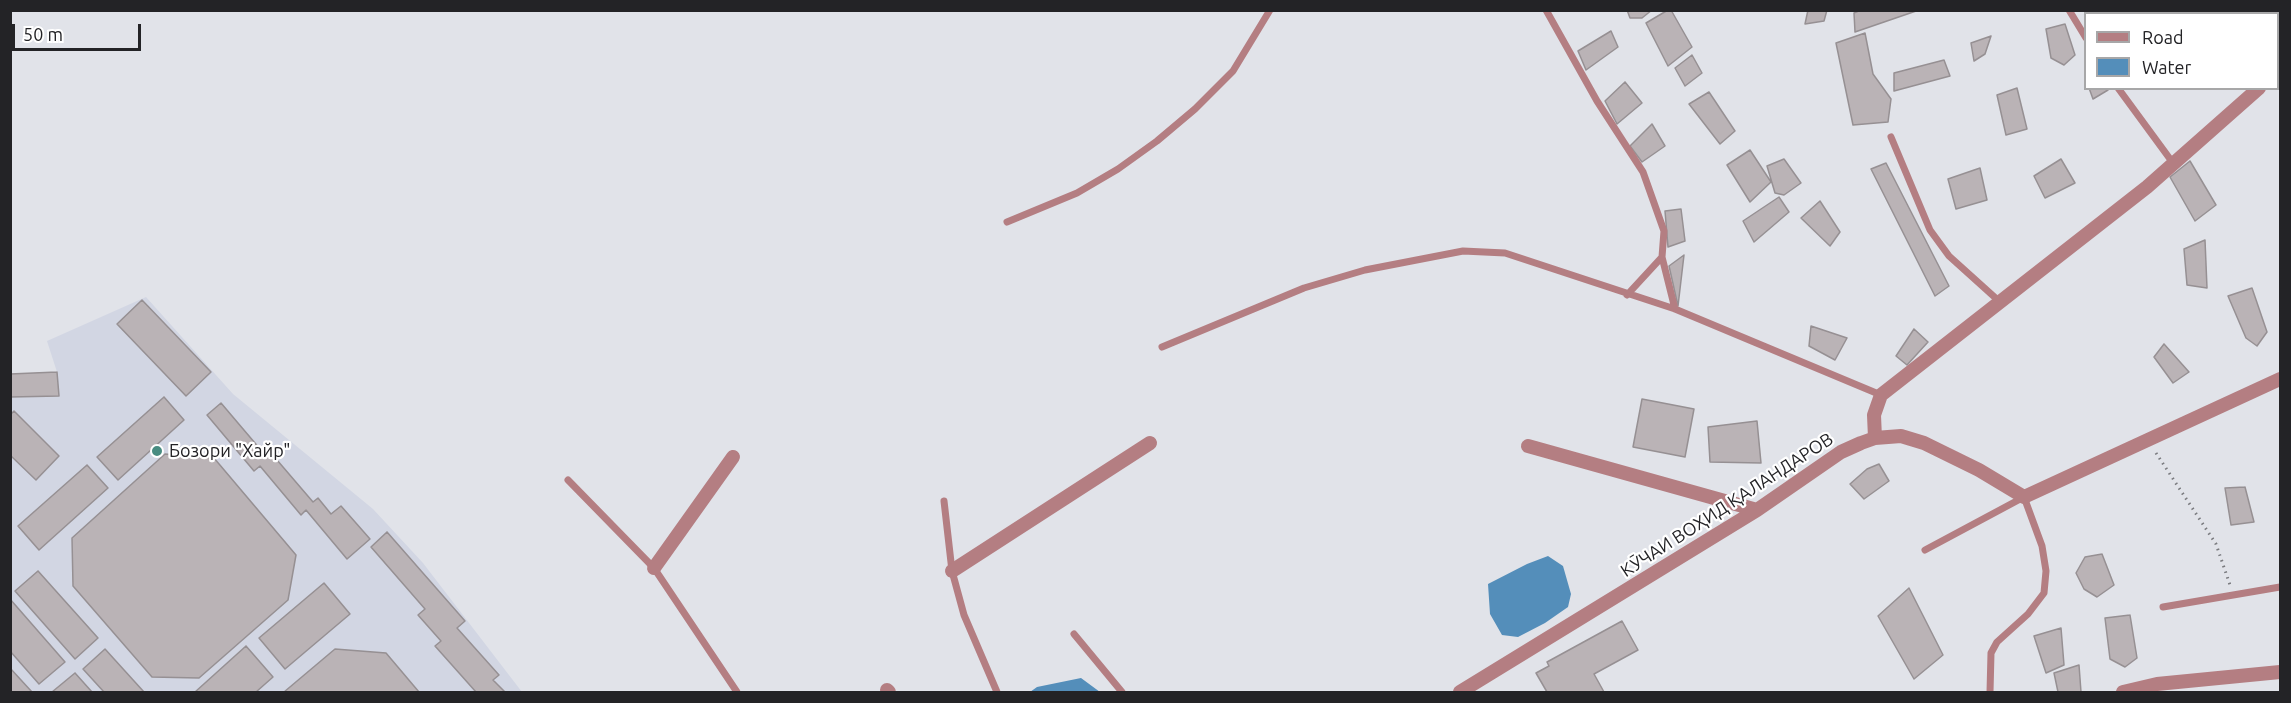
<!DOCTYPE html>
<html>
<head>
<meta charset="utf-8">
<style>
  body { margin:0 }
  #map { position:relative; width:2291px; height:703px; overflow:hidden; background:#e1e3e9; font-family:Ubuntu,sans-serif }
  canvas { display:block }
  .frame { position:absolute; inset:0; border:12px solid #232326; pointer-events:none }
  .legend { position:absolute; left:2084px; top:12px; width:195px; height:78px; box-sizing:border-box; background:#fff; border:2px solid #a7a7a8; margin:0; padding:8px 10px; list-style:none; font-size:18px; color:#232326 }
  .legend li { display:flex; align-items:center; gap:12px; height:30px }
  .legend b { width:30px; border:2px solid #a7a7a8 }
  .scale { position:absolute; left:12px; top:24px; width:129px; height:27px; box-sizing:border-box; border:3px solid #232326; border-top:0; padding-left:8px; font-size:18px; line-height:21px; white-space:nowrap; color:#232326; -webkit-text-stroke:4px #fff; paint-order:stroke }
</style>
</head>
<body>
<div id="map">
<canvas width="2291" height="703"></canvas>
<div class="frame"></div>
<ul class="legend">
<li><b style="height:8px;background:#b47e82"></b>Road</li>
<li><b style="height:16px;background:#548eba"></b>Water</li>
</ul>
<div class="scale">50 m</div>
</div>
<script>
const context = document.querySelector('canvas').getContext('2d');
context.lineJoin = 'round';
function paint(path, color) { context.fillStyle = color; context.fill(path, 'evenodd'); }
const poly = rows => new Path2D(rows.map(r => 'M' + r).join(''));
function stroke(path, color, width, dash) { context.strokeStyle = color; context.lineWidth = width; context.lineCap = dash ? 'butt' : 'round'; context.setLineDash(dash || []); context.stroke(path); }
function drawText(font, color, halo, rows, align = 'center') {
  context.font = font + ' Ubuntu,sans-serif'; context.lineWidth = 4.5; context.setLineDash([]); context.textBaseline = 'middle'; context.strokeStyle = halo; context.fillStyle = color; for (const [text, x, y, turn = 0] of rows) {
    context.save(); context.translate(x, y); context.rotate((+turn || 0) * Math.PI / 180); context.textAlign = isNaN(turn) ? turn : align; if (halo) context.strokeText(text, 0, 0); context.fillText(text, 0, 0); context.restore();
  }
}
paint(poly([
  [146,297,233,394,373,509,423,563,522,692,11,692,10,374,57,372,47,341]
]), '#d2d6e3');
paint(poly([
  [1548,556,1563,566,1571,594,1568,607,1545,623,1518,637,1502,635,1490,614,1488,584,1527,564],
  [1081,678,1100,692,1030,692,1037,687]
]), '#548eba');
const building = poly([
  [1627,10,1652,10,1642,18,1630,18,1627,10],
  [1668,10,1671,10,1692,47,1668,66,1646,23,1668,10],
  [1808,10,1827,10,1824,21,1805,24,1808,10],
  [1861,10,1919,10,1855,32,1854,13,1861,10],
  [2142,10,2174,10,2176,14,2143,14,2142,10],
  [2065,24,2075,55,2064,65,2051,58,2046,29,2065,24],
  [1611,31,1618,47,1586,70,1578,51,1611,31],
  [1865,33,1873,74,1891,99,1888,122,1853,125,1836,43,1865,33],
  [1991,36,1985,54,1974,61,1971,43,1991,36],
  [1692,55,1702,73,1685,86,1675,68,1692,55],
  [1944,60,1950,76,1894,91,1894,73,1944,60],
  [1625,82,1642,103,1617,124,1605,101,1625,82],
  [2017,88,2027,129,2006,135,1997,95,2017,88],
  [2089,88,2107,88,2108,90,2093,99,2089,88],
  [1709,92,1735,131,1720,144,1689,104,1709,92],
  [1652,124,1665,146,1642,162,1630,146,1652,124],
  [1750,150,1771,182,1750,202,1727,165,1750,150],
  [1784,159,1801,183,1784,195,1775,193,1767,166,1784,159],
  [2061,159,2075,183,2045,198,2034,176,2061,159],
  [2190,161,2216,205,2195,221,2170,177,2190,161],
  [1886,163,1949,286,1935,296,1871,169,1886,163],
  [1980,168,1987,200,1956,209,1948,179,1980,168],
  [1779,197,1789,212,1754,242,1743,221,1779,197],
  [1820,201,1840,232,1830,246,1801,218,1820,201],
  [1681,209,1685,241,1668,247,1665,211,1681,209],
  [2205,240,2207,288,2187,285,2184,249,2205,240],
  [1684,255,1678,306,1669,266,1684,255],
  [2252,288,2267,332,2257,346,2246,338,2228,296,2252,288],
  [142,300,211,372,186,396,117,324,142,300],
  [1811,326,1847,338,1835,360,1809,346,1811,326],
  [1914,329,1928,342,1907,365,1896,356,1914,329],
  [2164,344,2189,372,2173,383,2154,357,2164,344],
  [57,372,59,396,10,397,10,374,57,372],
  [164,397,184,420,118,480,97,457,164,397],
  [1642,399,1694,409,1685,457,1633,447,1642,399],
  [221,403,266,456,271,453,313,502,318,498,331,514,341,506,370,539,347,559,306,510,301,515,260,466,254,471,207,415,221,403],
  [14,411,59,456,36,480,10,455,10,415,14,411],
  [1757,421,1761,463,1710,462,1708,427,1757,421],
  [165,454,214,458,296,555,288,600,199,678,152,677,73,586,72,538,165,454],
  [1879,464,1889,481,1864,499,1850,484,1867,469,1879,464],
  [87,465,108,488,39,550,18,526,87,465],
  [2245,487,2254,522,2231,525,2225,488,2245,487],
  [387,532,465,621,457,628,499,675,493,680,505,692,476,692,435,646,441,641,418,615,425,609,371,547,387,532],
  [2102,554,2114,585,2097,597,2084,589,2076,573,2085,557,2102,554],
  [38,571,98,638,75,659,15,591,38,571],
  [324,583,350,614,285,669,259,638,324,583],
  [1909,588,1943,655,1914,679,1878,616,1909,588],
  [10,599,65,662,39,684,10,651,10,599],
  [2130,615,2137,658,2125,667,2110,659,2105,618,2130,615],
  [1622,621,1638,650,1594,674,1604,692,1547,692,1536,673,1549,666,1547,662,1622,621],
  [2061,628,2064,665,2046,673,2034,636,2061,628],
  [246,646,273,677,256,692,195,692,246,646],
  [105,649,144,692,104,692,83,669,105,649],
  [335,649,386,653,419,692,284,692,335,649],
  [2079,665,2081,692,2058,692,2054,673,2079,665],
  [10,668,32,692,10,692,10,668],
  [75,673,92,692,52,692,75,673]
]);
paint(building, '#bab3b6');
stroke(building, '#969093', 1.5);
stroke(poly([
  [2156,453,2216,544,2230,585]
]), '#7a7b7f', 3, [1.5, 4.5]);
stroke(poly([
  [1546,10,1597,101,1643,172,1664,231,1662,257,1627,295],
  [2069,10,2086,38],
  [2118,88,2173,163],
  [1891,137,1930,230,1949,256,2000,302],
  [1007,222,1077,193,1118,169,1157,141,1195,109,1233,71,1270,10],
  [1662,257,1675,309],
  [1162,347,1304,288,1365,270,1463,251,1505,253,1675,309,1881,395],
  [568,480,654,568,737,692],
  [944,501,952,571,964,615,997,692],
  [1925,550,2024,497,2042,546,2046,571,2044,593,2028,614,1997,642,1991,653,1990,692],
  [2163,607,2280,587],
  [1074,634,1122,692]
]), '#b47e82', 7);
stroke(poly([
  [2278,72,2280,69],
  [1875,438,1874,415,1881,395,2147,187,2259,88],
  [1528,446,1757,510],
  [654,568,733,457],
  [952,571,1150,443],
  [887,690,889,692],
  [1460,692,1757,510,1841,452,1861,443,1875,438,1901,436,1924,443,1979,470,2024,497,2280,379],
  [2123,692,2157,684,2280,672]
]), '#b47e82', 14);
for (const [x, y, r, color] of [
  [157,451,6,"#488c81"]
]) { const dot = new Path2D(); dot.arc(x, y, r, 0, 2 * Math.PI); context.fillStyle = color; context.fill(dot); stroke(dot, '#fff', 2); }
drawText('18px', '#232326', '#fff', [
  ["Бозори \"Хайр\"",169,451]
], 'left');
drawText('18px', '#232326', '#fff', [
  ["КӮЧАИ ВОҲИД ҚАЛАНДАРОВ",1727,505,-33]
]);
</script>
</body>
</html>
